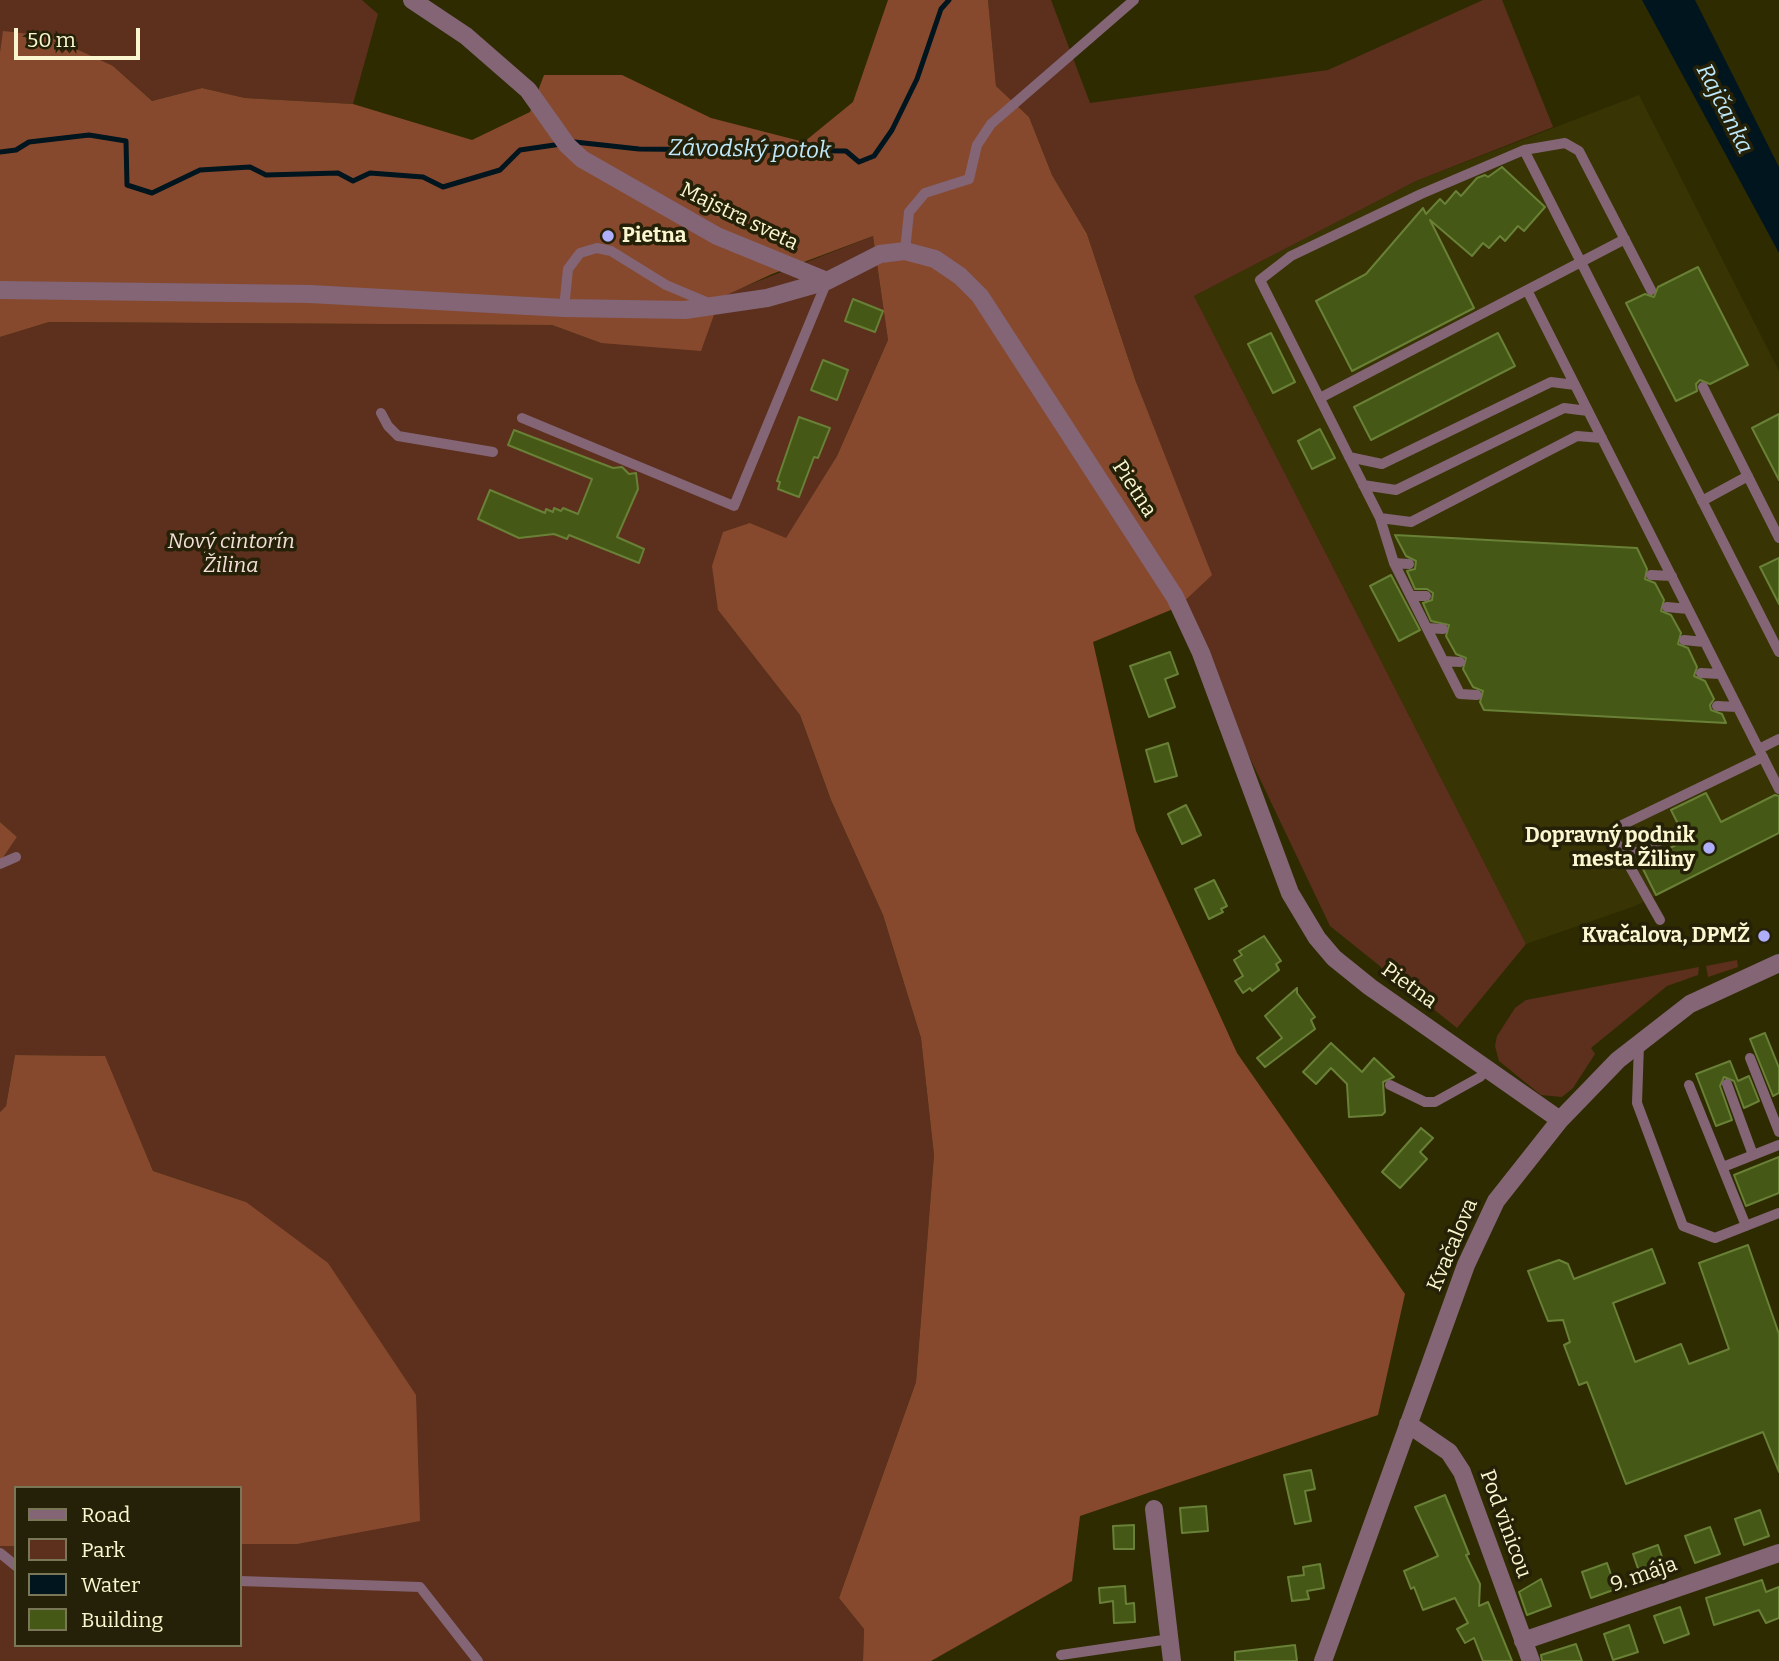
<!DOCTYPE html>
<html>
<head>
<meta charset="utf-8">
<style>
  body { margin:0 }
  #map { position:relative; width:1779px; height:1661px; overflow:hidden; background:#2f2b00; font-family:Bitter,serif }
  canvas { display:block }
  .legend { position:absolute; left:14px; top:1486px; width:228px; height:161px; box-sizing:border-box; background:#242108; border:2px solid #7a7758; margin:0; padding:9px 12px; list-style:none; font-size:21px; color:#faf7d0 }
  .legend li { display:flex; align-items:center; gap:14px; height:35px }
  .legend b { width:35px; border:2px solid #7a7758 }
  .scale { position:absolute; left:14px; top:28px; width:126px; height:32px; box-sizing:border-box; border:4px solid #faf7d0; border-top:0; padding-left:9px; font-size:21px; line-height:24px; white-space:nowrap; color:#faf7d0; -webkit-text-stroke:5px #242108; paint-order:stroke }
</style>
</head>
<body>
<div id="map">
<canvas width="1779" height="1661"></canvas>
<ul class="legend">
<li><b style="height:9px;background:#836576"></b>Road</li>
<li><b style="height:19px;background:#5c301d"></b>Park</li>
<li><b style="height:19px;background:#00151e"></b>Water</li>
<li><b style="height:19px;background:#465815"></b>Building</li>
</ul>
<div class="scale">50 m</div>
</div>
<script>
const context = document.querySelector('canvas').getContext('2d');
context.lineJoin = 'round';
function paint(path, color) { context.fillStyle = color; context.fill(path, 'evenodd'); }
const poly = rows => new Path2D(rows.map(r => 'M' + r).join(''));
function stroke(path, color, width, dash) { context.strokeStyle = color; context.lineWidth = width; context.lineCap = dash ? 'butt' : 'round'; context.setLineDash(dash || []); context.stroke(path); }
function drawText(font, color, halo, rows, align = 'center') {
  context.font = font + ' Bitter,serif'; context.lineWidth = 7; context.setLineDash([]); context.textBaseline = 'middle'; context.strokeStyle = halo; context.fillStyle = color; for (const [text, x, y, turn = 0] of rows) {
    context.save(); context.translate(x, y); context.rotate((+turn || 0) * Math.PI / 180); context.textAlign = isNaN(turn) ? turn : align; if (halo) context.strokeText(text, 0, 0); context.fillText(text, 0, 0); context.restore();
  }
}
paint(poly([
  [1639,95,1779,371,1779,833,1635,906,1526,944,1194,296,1416,181]
]), '#393404');
paint(poly([
  [0,0,362,0,378,14,353,104,245,98,202,88,152,101,113,66,0,53],
  [988,0,1051,0,1090,103,1328,70,1483,0,1502,0,1553,127,1416,181,1194,296,1526,944,1457,1028,1330,926,1178,607,1136,382,1087,234,1052,175,1029,117,996,86],
  [873,236,888,340,837,456,786,539,750,523,718,610,800,715,831,800,883,915,921,1038,934,1155,916,1382,839,1598,864,1629,863,1661,0,1661,0,1546,16,1546,16,1645,240,1645,240,1544,297,1544,246,1202,153,1171,104,1056,15,1055,6,1106,0,1112,0,862,17,837,0,822,0,337,49,322,552,325,601,343],
  [1737,960,1738,967,1708,977,1706,966],
  [1699,967,1698,975,1667,986,1591,1048,1595,1054,1573,1088,1562,1097,1541,1095,1499,1061,1495,1046,1497,1036,1515,1008,1526,1000]
]), '#5c301d');
paint(poly([
  [888,0,988,0,996,86,1029,117,1052,175,1087,234,1136,382,1212,575,1178,607,1093,642,1136,831,1237,1053,1405,1294,1378,1415,1080,1516,1072,1581,931,1661,863,1661,864,1629,839,1598,916,1382,934,1155,921,1038,883,915,831,800,800,715,718,610,712,566,723,532,750,523,786,538,837,456,888,340,873,236,772,274,720,298,701,351,601,343,552,325,49,322,0,337,0,53,3,31,48,36,113,66,152,101,202,88,245,98,353,104,472,140,530,112,544,75,622,75,711,118,804,142,853,102],
  [0,822,17,837,0,862],
  [15,1055,105,1056,153,1171,246,1202,328,1263,416,1395,420,1521,297,1544,240,1544,240,1488,16,1488,16,1546,0,1546,0,1112,6,1106]
]), '#87492e');
paint(poly([
  [1642,0,1695,0,1779,167,1779,253]
]), '#00151e');
stroke(poly([
  [0,152,16,150,29,142,89,135,126,141,127,185,152,193,200,170,250,167,266,175,338,173,353,181,370,173,423,177,443,187,500,170,520,150,575,142,639,149,846,151,859,162,874,156,892,130,917,79,941,9,949,0]
]), '#00151e', 5);
const building = poly([
  [1502,167,1545,207,1524,231,1518,226,1505,241,1500,236,1489,248,1483,243,1472,256,1430,220,1474,308,1352,371,1316,301,1366,274,1423,208,1426,214,1440,199,1445,204,1456,191,1461,196,1477,178,1485,175,1488,177,1502,167],
  [1698,267,1748,365,1710,384,1700,380,1696,384,1697,391,1676,401,1626,303,1645,294,1654,297,1658,287,1698,267],
  [853,299,883,311,875,332,845,321,853,299],
  [1271,333,1295,382,1273,393,1248,344,1271,333],
  [1498,333,1515,366,1371,440,1354,407,1498,333],
  [823,360,848,370,837,400,811,390,823,360],
  [1779,414,1779,480,1752,428,1779,414],
  [799,417,830,428,818,458,814,457,799,497,778,489,780,482,777,481,799,417],
  [1320,429,1335,458,1312,469,1298,441,1320,429],
  [514,430,613,468,622,467,629,474,636,473,638,489,617,537,644,549,639,563,569,535,567,539,554,534,519,538,478,519,490,490,545,513,546,509,553,512,554,508,561,511,563,508,578,514,592,479,508,445,514,430],
  [1395,535,1637,548,1647,569,1645,579,1655,583,1664,600,1661,611,1671,615,1681,633,1678,644,1688,648,1697,667,1694,676,1705,681,1714,699,1710,705,1711,710,1722,714,1726,723,1484,710,1480,702,1483,691,1473,687,1463,669,1466,658,1456,654,1446,636,1449,625,1431,621,1423,603,1432,600,1433,593,1427,589,1415,589,1407,571,1415,569,1416,561,1406,556,1395,535],
  [1779,558,1779,604,1760,567,1779,558],
  [1391,575,1420,630,1399,641,1370,586,1391,575],
  [1170,652,1178,674,1165,679,1175,707,1149,717,1130,666,1170,652],
  [1168,743,1177,776,1155,782,1146,750,1168,743],
  [1706,793,1721,822,1775,795,1779,796,1779,833,1656,895,1640,863,1686,840,1671,810,1706,793],
  [1186,805,1201,835,1182,844,1168,814,1186,805],
  [1214,880,1227,906,1221,909,1223,912,1209,919,1195,889,1214,880],
  [1264,936,1281,961,1276,964,1279,970,1252,991,1250,988,1243,993,1235,981,1243,976,1234,960,1242,955,1239,951,1264,936],
  [1297,988,1297,993,1315,1017,1311,1020,1315,1029,1265,1067,1257,1058,1282,1038,1265,1016,1297,988],
  [1765,1033,1779,1068,1779,1093,1773,1096,1750,1039,1765,1033],
  [1331,1043,1362,1072,1374,1058,1394,1077,1383,1082,1385,1112,1382,1115,1349,1117,1347,1084,1331,1068,1316,1084,1303,1072,1331,1043],
  [1730,1061,1738,1081,1749,1076,1759,1101,1744,1108,1734,1081,1724,1077,1720,1086,1732,1120,1716,1126,1696,1074,1730,1061],
  [1421,1128,1433,1138,1420,1152,1427,1159,1400,1188,1382,1172,1421,1128],
  [1779,1157,1779,1193,1746,1206,1734,1175,1779,1157],
  [1748,1245,1779,1334,1779,1472,1763,1432,1626,1484,1587,1382,1579,1385,1564,1345,1570,1342,1563,1320,1548,1321,1528,1271,1559,1260,1568,1264,1574,1279,1652,1249,1665,1283,1613,1303,1635,1362,1681,1344,1689,1364,1729,1349,1699,1263,1748,1245],
  [1311,1470,1315,1489,1305,1491,1311,1521,1295,1524,1284,1475,1311,1470],
  [1445,1495,1469,1554,1466,1555,1480,1584,1479,1606,1488,1602,1512,1661,1483,1661,1474,1638,1465,1643,1457,1629,1468,1623,1455,1598,1423,1610,1414,1587,1411,1589,1404,1571,1438,1556,1415,1507,1445,1495],
  [1206,1506,1208,1531,1182,1533,1180,1508,1206,1506],
  [1760,1510,1769,1536,1744,1545,1735,1519,1760,1510],
  [1134,1525,1134,1549,1114,1549,1113,1526,1134,1525],
  [1710,1527,1720,1554,1695,1563,1685,1536,1710,1527],
  [1658,1545,1667,1572,1642,1580,1633,1554,1658,1545],
  [1607,1563,1616,1589,1591,1598,1582,1572,1607,1563],
  [1320,1564,1324,1588,1307,1591,1309,1599,1292,1601,1288,1577,1304,1575,1303,1567,1320,1564],
  [1541,1579,1551,1606,1527,1615,1519,1592,1541,1579],
  [1762,1580,1766,1592,1779,1587,1779,1618,1766,1623,1759,1610,1714,1625,1706,1598,1762,1580],
  [1125,1586,1126,1604,1134,1603,1135,1622,1114,1623,1113,1601,1100,1603,1099,1588,1125,1586],
  [1680,1607,1689,1634,1664,1643,1654,1616,1680,1607],
  [1629,1625,1638,1652,1613,1660,1604,1634,1629,1625],
  [1576,1644,1582,1661,1542,1661,1541,1655,1576,1644],
  [1295,1645,1297,1661,1235,1661,1235,1652,1295,1645]
]);
paint(building, '#465815');
stroke(building, '#698037', 2);
stroke(poly([
  [1524,150,1779,652],
  [905,251,909,212,925,193,969,179,977,145,991,124,1134,0],
  [1527,290,1779,789],
  [564,308,568,269,580,253,597,248,611,251,666,285,709,303],
  [1703,387,1779,538],
  [1320,398,1625,239],
  [381,413,388,426,398,436,493,452],
  [522,418,734,506,827,281],
  [1349,457,1382,464,1551,382,1575,385],
  [1363,485,1396,490,1564,408,1588,411],
  [1702,501,1748,476],
  [1380,518,1411,522,1577,436,1602,438],
  [1394,563,1409,564],
  [1651,575,1672,576],
  [1411,596,1426,596],
  [1667,607,1688,609],
  [1428,628,1443,629],
  [1684,640,1704,642],
  [1444,661,1460,662],
  [1701,673,1720,674],
  [1477,695,1460,694,1394,563,1380,518,1260,280,1291,256,1421,194,1524,150,1565,143,1579,151,1651,290],
  [1717,706,1737,707],
  [1759,749,1779,739],
  [1624,858,1668,837],
  [0,864,16,857],
  [1660,920,1612,835,1620,826,1763,757],
  [1639,1044,1637,1103,1683,1226,1715,1238,1779,1213],
  [1750,1058,1779,1132],
  [1727,1084,1753,1155],
  [1390,1085,1425,1102,1435,1102,1480,1077,1487,1069],
  [1689,1085,1746,1226],
  [1723,1167,1779,1145],
  [0,1553,16,1566],
  [240,1581,420,1587,478,1661],
  [1061,1655,1170,1639]
]), '#836576', 10);
stroke(poly([
  [412,0,466,36,528,90,567,145,582,159,717,236,827,281],
  [0,290,310,294,564,308,685,310,767,298,827,281,880,254,905,251,935,259,960,276,980,296,1175,597,1201,653,1290,893,1317,938,1334,958,1370,987,1560,1120],
  [1408,1424,1449,1452,1462,1472,1531,1661],
  [1154,1509,1172,1661],
  [1523,1641,1779,1553],
  [1323,1661,1466,1265,1496,1201,1560,1120,1618,1060,1690,1004,1779,963]
]), '#836576', 18);
for (const [x, y, r, color] of [
  [608,236,7,"#afaefa"],
  [1709,848,7,"#afaefa"],
  [1764,936,7,"#afaefa"]
]) { const dot = new Path2D(); dot.arc(x, y, r, 0, 2 * Math.PI); context.fillStyle = color; context.fill(dot); stroke(dot, '#242108', 2.5); }
drawText('21px', '#faf7d0', '#242108', [
  ["Majstra sveta",739,217,26],
  ["Pietna",1134,489,57],
  ["Pietna",1409,986,36],
  ["Kvačalova",1453,1245,-67],
  ["Pod vinicou",1505,1524,70],
  ["9. mája",1644,1575,-19]
]);
drawText('bold 21px', '#faf7d0', '#242108', [
  ["Pietna",622,236,"left"],
  ["Dopravný podnik",1695,836],
  ["mesta Žiliny",1695,860],
  ["Kvačalova, DPMŽ",1750,936]
], 'right');
drawText('italic 21px', '#f3dfd7', '#242108', [
  ["Nový cintorín",231,542],
  ["Žilina",231,566]
]);
drawText('italic 23px', '#bfe9fa', '#242108', [
  ["Rajčanka",1724,109,63],
  ["Závodský potok",750,150,1]
]);
</script>
</body>
</html>
